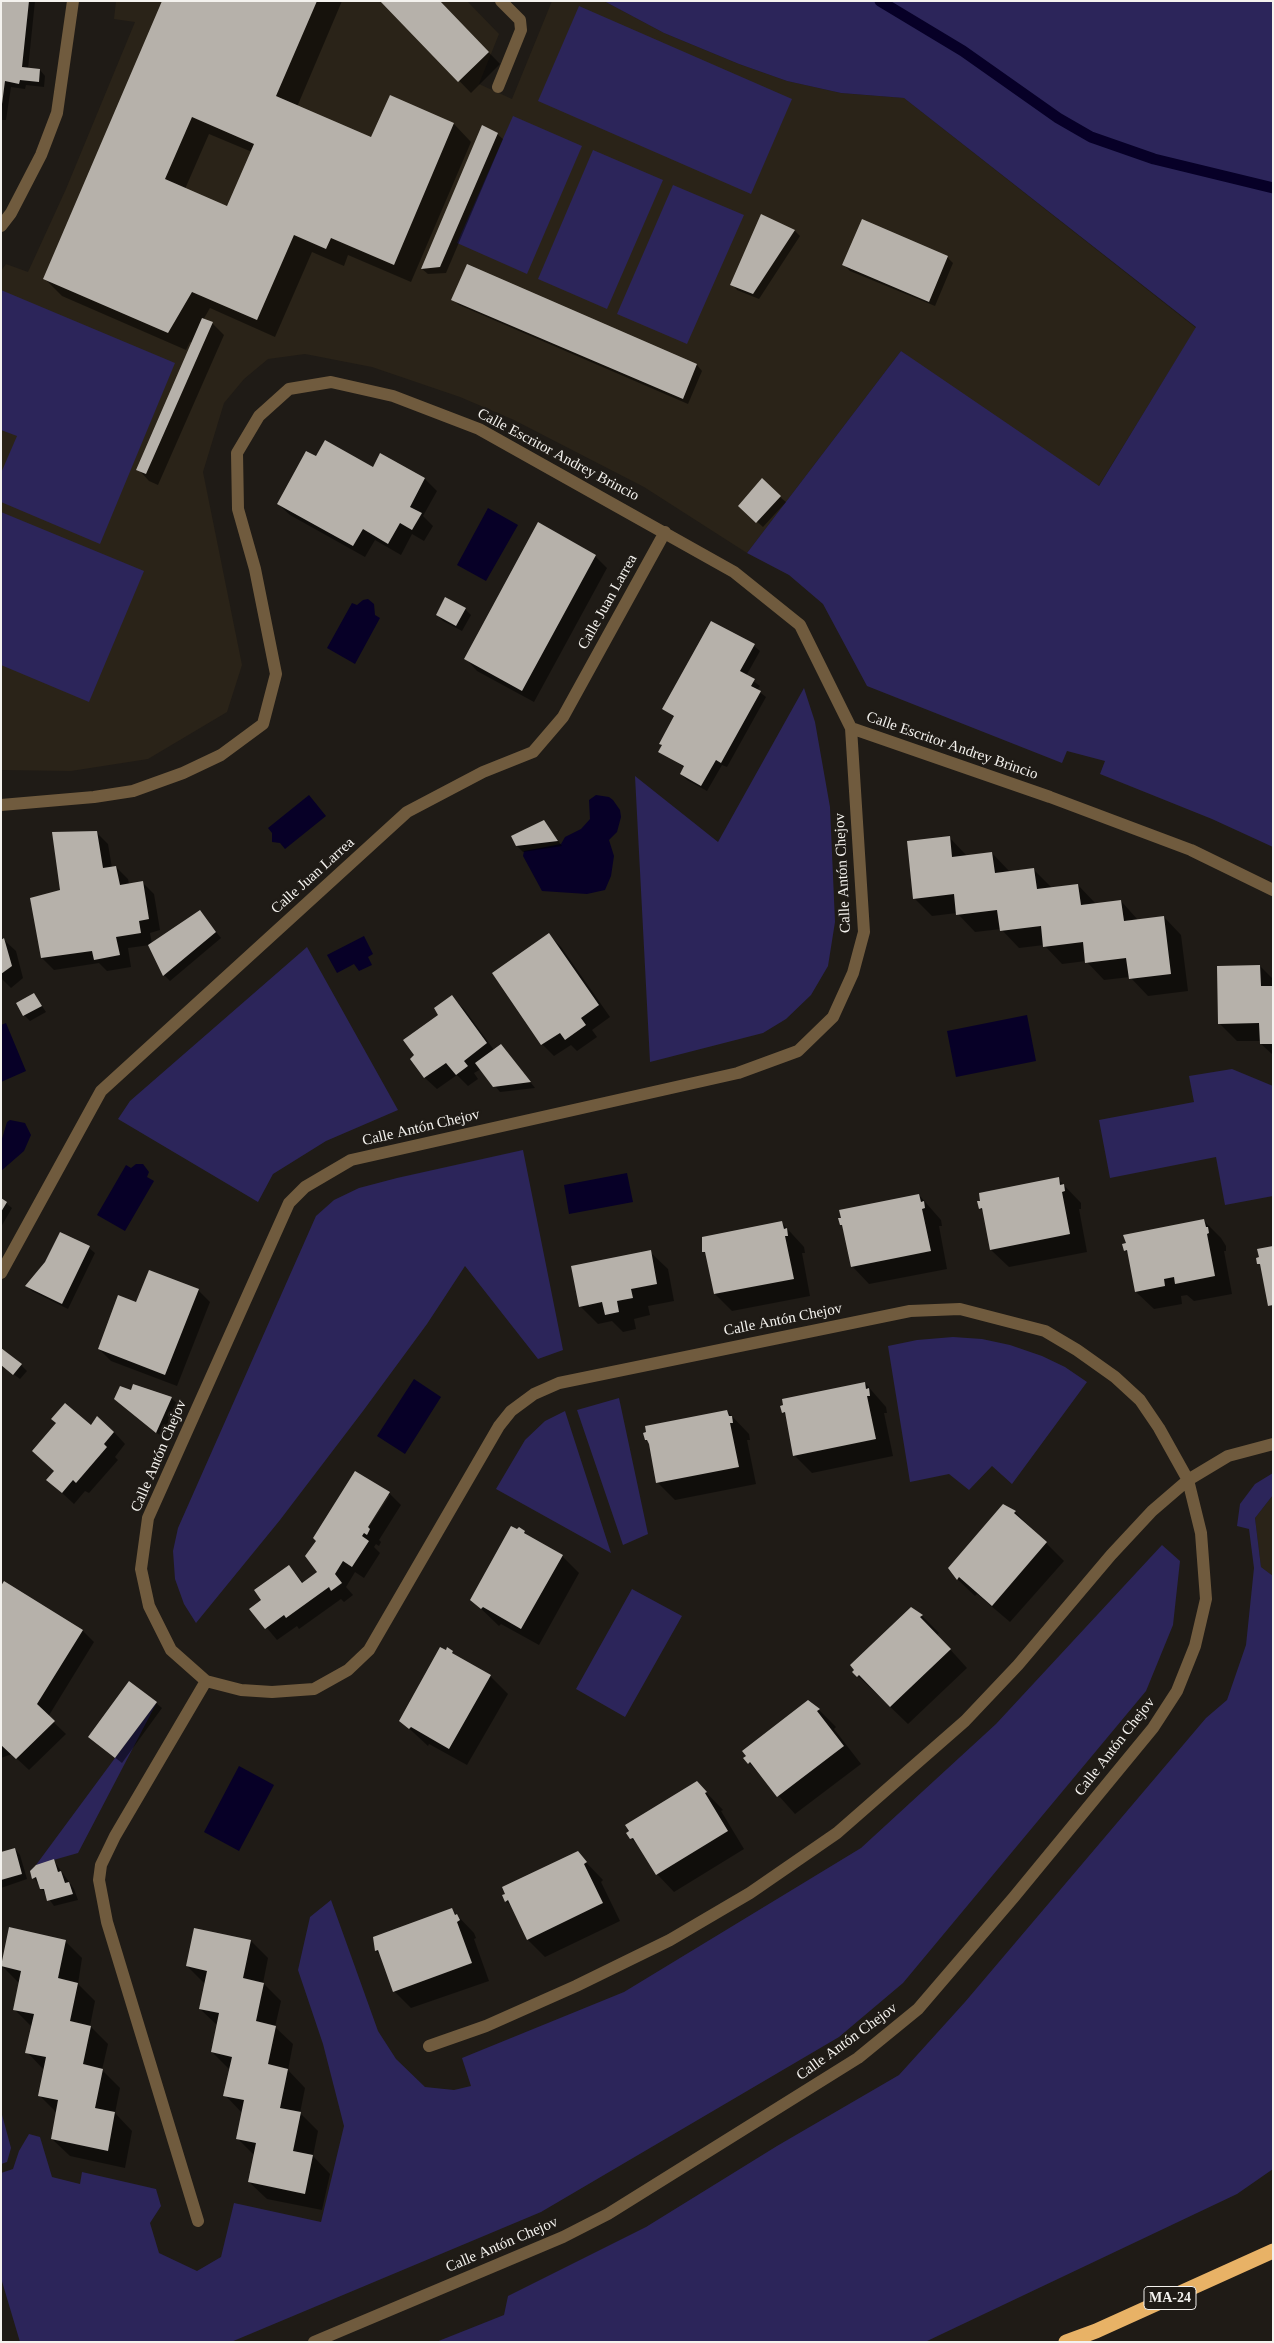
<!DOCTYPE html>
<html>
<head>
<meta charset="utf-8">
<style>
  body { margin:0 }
  #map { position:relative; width:1274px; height:2343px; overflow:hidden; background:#1f1b16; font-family:Georgia,serif }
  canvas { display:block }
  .frame { position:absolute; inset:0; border:2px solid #f4f2ee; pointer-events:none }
</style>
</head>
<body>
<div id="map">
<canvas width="1274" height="2343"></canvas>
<div class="frame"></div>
</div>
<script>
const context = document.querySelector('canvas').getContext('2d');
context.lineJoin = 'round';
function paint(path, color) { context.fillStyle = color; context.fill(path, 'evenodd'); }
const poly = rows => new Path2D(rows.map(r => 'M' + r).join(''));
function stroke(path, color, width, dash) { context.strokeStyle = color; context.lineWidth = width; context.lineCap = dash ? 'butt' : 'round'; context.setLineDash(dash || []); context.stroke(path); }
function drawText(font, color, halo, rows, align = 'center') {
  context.font = font + ' Georgia,serif'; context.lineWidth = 5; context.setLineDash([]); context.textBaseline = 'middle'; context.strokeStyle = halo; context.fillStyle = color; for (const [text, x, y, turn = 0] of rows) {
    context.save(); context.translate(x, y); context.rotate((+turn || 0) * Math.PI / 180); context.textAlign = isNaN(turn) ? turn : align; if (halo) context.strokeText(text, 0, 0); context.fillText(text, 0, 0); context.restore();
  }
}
paint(poly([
  [116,1,467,1,499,34,479,84,512,99,552,1,604,1,664,33,739,64,787,81,841,93,904,98,1196,328,1093,495,901,351,747,553,644,487,514,420,460,397,372,367,305,354,268,359,244,379,224,403,203,472,242,665,227,712,148,759,71,771,1,770,1,271,6,264,28,272,66,189,135,22,114,19],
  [1273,1495,1273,1576,1261,1567,1255,1518]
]), '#2a2318');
paint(poly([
  [604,1,1273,1,1273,847,1212,819,1100,774,1105,761,1067,751,1062,763,867,686,823,604,789,575,747,553,901,351,1099,486,1196,327,904,98,841,93,787,81,739,64,664,33],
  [579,6,792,99,751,194,538,101],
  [513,116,582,146,527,274,457,243],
  [593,150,663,180,607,309,538,279],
  [673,185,744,215,687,344,617,314],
  [1,290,175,363,100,544,1,502,1,473,17,436,1,430],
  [1,512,144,571,89,702,1,665],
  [804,688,815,722,830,807,835,922,828,966,811,995,786,1019,763,1033,650,1062,635,776,718,842],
  [307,947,398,1110,326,1141,273,1174,258,1202,118,1119,130,1101],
  [1232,1069,1273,1086,1273,1196,1225,1205,1216,1157,1110,1178,1099,1120,1194,1102,1189,1076],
  [523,1150,563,1350,538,1359,465,1266,427,1324,363,1411,280,1520,196,1623,184,1604,175,1579,173,1551,178,1528,316,1216,334,1200,359,1188,397,1178],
  [953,1337,982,1339,1010,1345,1042,1356,1065,1367,1087,1382,1012,1484,992,1466,969,1490,949,1474,910,1482,888,1346,917,1340],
  [619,1398,648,1534,623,1545,577,1410],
  [565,1411,611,1553,496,1489,525,1440,545,1421],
  [1273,1473,1273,1495,1255,1518,1261,1567,1273,1576,1273,2169,1237,2194,925,2342,436,2342,504,2315,508,2296,646,2227,777,2146,899,2075,965,2002,1206,1718,1227,1700,1246,1645,1254,1568,1249,1529,1237,1526,1240,1504,1255,1484],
  [1162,1545,1180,1561,1173,1625,1146,1691,903,1983,839,2037,541,2212,231,2342,20,2342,1,2278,1,2173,13,2169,19,2151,29,2134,40,2137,52,2177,80,2184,82,2172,156,2189,161,2206,150,2223,159,2253,197,2271,221,2257,234,2203,321,2222,344,2126,323,2044,298,1970,310,1917,331,1900,378,2031,396,2059,425,2087,454,2090,471,2086,462,2058,624,1992,861,1848,996,1724],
  [632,1589,682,1616,625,1717,576,1689],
  [157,1702,78,1853,36,1865,115,1758],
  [1,2111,11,2148,7,2162,1,2164]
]), '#2c255a');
paint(poly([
  [488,508,518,525,486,581,457,565],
  [368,599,374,604,375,615,380,618,355,664,327,648,352,603,357,605,363,600],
  [309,795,326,816,285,849,280,843,272,842,272,833,268,828],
  [596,795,609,797,613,800,620,810,621,817,617,832,609,840,614,856,611,876,605,890,587,894,542,891,523,856,524,851,561,844,565,837,581,829,590,819,589,800],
  [364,936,373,954,368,957,372,965,359,971,354,964,337,973,327,955],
  [1027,1015,1036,1061,956,1077,947,1031],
  [6,1023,26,1071,1,1082,1,1025],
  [10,1120,25,1123,31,1135,24,1151,1,1171,1,1142,7,1122],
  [136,1164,143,1164,149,1172,147,1177,154,1181,125,1231,97,1215,126,1165,131,1168],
  [627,1173,633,1202,569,1214,564,1185],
  [414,1379,441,1397,405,1454,377,1436],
  [239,1766,274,1785,239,1851,204,1832]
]), '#070027');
paint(poly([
  [1,1,35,1,28,69,40,70,45,76,44,87,26,85,25,89,11,87,6,120,1,120],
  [163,1,342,1,297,107,372,139,390,97,454,124,471,142,411,282,348,255,344,266,312,252,275,337,210,308,203,320,212,323,224,335,158,485,149,481,138,469,192,343,190,342,186,350,62,296,44,278],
  [209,134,252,152,228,208,185,189],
  [382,1,439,1,500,64,471,93],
  [482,127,497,134,503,139,446,273,428,274,422,269],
  [761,216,795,231,800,236,759,299,737,290,732,284],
  [947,257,953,263,935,306,850,271,844,265],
  [467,266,697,365,702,371,688,404,459,305,453,300],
  [381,455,425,479,437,491,423,516,433,526,424,541,412,534,401,555,375,540,365,557,290,515,278,504,374,468],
  [780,497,786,502,763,527,745,511],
  [595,556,607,568,534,702,477,671,466,659],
  [465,609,471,615,462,631,443,621,437,615],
  [754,646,760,651,746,676,760,686,757,690,766,697,727,767,722,765,707,791,687,780,681,774,685,768,660,751,663,746,660,743,674,717,664,709],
  [544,822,562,846,523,852,517,846],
  [96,832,108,844,112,868,116,867,128,879,129,884,142,882,154,894,160,930,150,933,152,944,200,912,221,938,170,981,164,975,150,945,128,948,131,967,107,971,99,963,54,970,42,958,61,890],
  [949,837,967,856,992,853,1010,872,1034,870,1052,888,1078,885,1096,904,1121,901,1138,920,1164,917,1181,935,1188,991,1148,996,1130,977,1104,980,1086,961,1062,964,1044,945,1019,948,1001,929,975,932,957,913,932,916,914,898],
  [549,935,561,947,610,1017,592,1030,597,1037,577,1051,571,1045,554,1056,542,1044,494,973],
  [4,940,16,951,23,978,11,988,1,978,1,942],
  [1260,966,1273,979,1273,1055,1261,1044,1261,1041,1237,1041,1219,1023],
  [34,994,46,1012,30,1021,24,1015],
  [452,997,464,1009,494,1050,506,1051,535,1088,500,1092,481,1069,474,1073,478,1079,468,1086,457,1075,437,1089,425,1078,411,1059,416,1056],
  [1058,1179,1081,1203,1081,1209,1079,1209,1087,1252,1009,1267,991,1250,984,1212,980,1208],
  [919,1195,941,1220,942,1226,939,1226,947,1269,869,1284,852,1266,844,1228,841,1224],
  [1,1199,12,1208,1,1227],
  [1204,1221,1221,1238,1226,1246,1226,1251,1224,1251,1232,1294,1194,1301,1187,1295,1181,1296,1182,1304,1154,1309,1136,1292,1129,1254,1125,1250],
  [782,1223,804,1247,805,1253,802,1253,810,1296,732,1311,715,1294,707,1255,703,1251],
  [60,1234,89,1248,95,1253,68,1309,32,1291,27,1286,46,1263],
  [650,1252,668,1269,674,1301,648,1306,650,1315,634,1319,636,1329,623,1332,612,1321,598,1324,580,1306],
  [198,1290,210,1302,177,1386,111,1361,99,1349,136,1303],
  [1,1365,21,1365,27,1371,20,1379],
  [865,1383,886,1407,887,1413,884,1413,893,1456,812,1473,794,1455,787,1416,783,1412,785,1407],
  [131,1392,171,1398,177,1403,162,1437,121,1404],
  [727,1411,749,1434,750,1440,747,1440,756,1484,675,1500,657,1482,650,1443,646,1440],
  [57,1423,91,1427,114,1432,125,1444,115,1457,118,1460,89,1493,85,1491,74,1504,48,1480,55,1472,33,1451],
  [356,1473,389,1493,401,1505,379,1540,381,1542,379,1546,376,1544,374,1547,380,1553,364,1578,355,1572,346,1587,353,1595,344,1602,341,1599,299,1629,297,1626,277,1640,251,1609,263,1600,256,1590,289,1566,304,1584,319,1573,307,1556,317,1541,314,1538],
  [387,1495,390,1495,365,1533,363,1532],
  [1003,1506,1015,1512,1064,1561,1010,1622,977,1594,975,1596,953,1575],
  [524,1532,531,1539,562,1556,579,1573,539,1645,501,1624,499,1626,472,1600],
  [1,1588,83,1631,94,1642,48,1717,66,1734,29,1770,12,1754,1,1758],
  [911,1609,922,1616,939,1633,937,1635,967,1668,908,1724,854,1672],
  [447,1649,460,1659,490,1676,508,1694,467,1765,429,1744,428,1746,400,1720],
  [156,1703,162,1708,122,1763,89,1737],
  [819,1710,836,1727,834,1729,861,1764,795,1814,745,1758],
  [697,1783,723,1810,721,1811,744,1849,674,1892,657,1874,640,1847,631,1838,626,1826],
  [15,1849,20,1855,27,1879,1,1888,1,1853],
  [577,1853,603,1880,601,1882,620,1921,545,1957,528,1940,513,1908,506,1901],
  [54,1861,74,1889,78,1900,54,1906,34,1878],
  [452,1910,474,1933,476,1938,474,1939,489,1981,411,2008,394,1991,381,1956,376,1951],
  [65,1941,82,1958,78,1984,95,2001,90,2026,108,2044,102,2070,120,2088,115,2113,132,2131,125,2168,70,2156,52,2139,57,2113,39,2095,44,2070,27,2052,32,2027,14,2009,20,1984,2,1966],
  [251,1941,268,1958,263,1983,281,2001,275,2027,293,2044,288,2070,305,2088,300,2113,318,2131,313,2156,330,2174,322,2210,267,2199,249,2182,255,2156,237,2138,242,2113,225,2095,230,2070,212,2052,218,2026,200,2009,205,1984,187,1966]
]), '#0007');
stroke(poly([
  [880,1,963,51,1058,118,1091,137,1154,159,1273,188]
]), '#070027', 11);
paint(poly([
  [1,1,29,1,22,67,40,69,39,82,20,80,19,84,5,81,2,104],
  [162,1,317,1,276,96,371,137,390,95,454,123,394,265,331,238,326,249,294,235,257,320,192,292,168,333,43,279],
  [192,117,254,144,227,206,165,179],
  [380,1,440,1,489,52,458,82],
  [482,125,498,133,440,267,421,269],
  [761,214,795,230,753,294,730,285],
  [862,219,948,256,929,302,842,265],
  [467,264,697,364,683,399,451,300],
  [202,318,213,322,146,474,136,470],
  [325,440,373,467,380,453,425,478,410,507,422,513,412,530,400,523,388,544,363,529,353,546,277,504,306,451,316,456],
  [762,478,781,496,756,523,738,506],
  [538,522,596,555,522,691,464,659],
  [445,597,466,608,456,626,436,615],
  [711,621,755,644,740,671,755,679,751,686,761,691,721,763,716,760,701,786,680,774,684,766,658,752,662,745,659,744,674,716,662,709],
  [544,820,558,841,516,846,511,836],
  [97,831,103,868,116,866,120,885,143,881,149,919,139,921,141,933,116,937,120,955,94,960,92,951,41,958,30,898,60,890,52,832],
  [950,836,952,857,992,852,995,873,1034,868,1037,889,1078,884,1081,905,1121,900,1124,921,1164,916,1171,974,1129,979,1126,958,1085,963,1083,942,1043,947,1041,926,1000,931,997,910,956,915,954,894,913,899,907,841],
  [200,910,216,932,163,976,148,945],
  [549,933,599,1005,581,1018,586,1025,565,1040,560,1033,541,1045,492,973],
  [4,938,12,966,1,974,1,940],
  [1260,965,1261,986,1273,986,1273,1044,1260,1044,1259,1023,1218,1024,1217,966],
  [34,993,42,1006,23,1016,16,1003],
  [452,995,487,1043,464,1061,468,1066,456,1075,446,1063,424,1078,410,1059,414,1055,403,1040,438,1015,434,1008],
  [501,1044,531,1082,493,1087,475,1063],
  [1059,1177,1060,1185,1064,1184,1065,1191,1062,1192,1070,1234,990,1250,982,1208,979,1209,977,1201,980,1201,979,1193],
  [919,1194,921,1202,924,1201,925,1208,922,1209,931,1251,851,1267,842,1225,840,1225,838,1218,841,1218,839,1210],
  [1,1198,7,1202,1,1212],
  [1204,1219,1206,1227,1208,1227,1209,1233,1207,1234,1215,1276,1175,1284,1174,1277,1164,1279,1165,1286,1135,1292,1127,1250,1124,1251,1122,1244,1126,1243,1123,1235],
  [782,1221,784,1229,787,1228,788,1236,785,1236,794,1279,714,1294,705,1252,702,1252,702,1237],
  [60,1232,90,1246,62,1304,25,1286,45,1262],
  [1273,1246,1273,1305,1268,1306,1260,1264,1257,1264,1256,1258,1259,1257,1257,1249],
  [651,1250,657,1284,631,1289,633,1298,617,1301,619,1312,605,1315,602,1302,579,1307,571,1266],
  [149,1270,199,1289,165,1375,98,1349,118,1295,136,1302],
  [1,1348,22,1364,13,1375,1,1365],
  [865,1382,866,1389,869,1388,870,1396,867,1396,876,1439,793,1456,785,1412,782,1413,780,1406,783,1405,782,1399],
  [133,1384,172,1397,156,1433,114,1399,120,1386,131,1390],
  [65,1403,91,1425,97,1416,114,1432,104,1444,107,1447,76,1483,73,1480,62,1493,46,1480,54,1471,32,1451,56,1423,51,1419],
  [727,1410,729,1416,732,1416,733,1423,730,1423,739,1467,656,1483,649,1444,647,1440,645,1440,643,1433,646,1432,645,1426],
  [355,1471,390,1492,368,1527,370,1529,367,1535,364,1533,362,1536,369,1541,352,1567,343,1561,335,1574,342,1583,331,1591,329,1587,286,1618,284,1615,265,1629,249,1609,261,1600,254,1590,289,1565,302,1583,317,1572,305,1556,316,1541,313,1538],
  [1003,1504,1016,1511,1014,1513,1047,1542,992,1606,959,1577,957,1580,948,1568],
  [511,1526,517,1529,519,1527,525,1531,524,1533,563,1555,521,1629,483,1607,481,1609,470,1600],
  [4,1581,83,1630,37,1704,55,1721,16,1759,1,1745,1,1586],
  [911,1607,923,1615,920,1617,951,1649,890,1707,859,1675,857,1677,852,1672,854,1670,850,1665],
  [440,1647,446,1650,447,1647,453,1651,452,1653,491,1675,449,1749,411,1727,409,1729,399,1721],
  [129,1681,157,1702,115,1758,88,1737],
  [808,1700,820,1709,817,1711,844,1746,777,1797,750,1762,748,1764,743,1758,746,1756,742,1751],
  [697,1781,707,1792,705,1793,728,1831,656,1875,633,1838,630,1839,626,1833,629,1831,625,1825],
  [15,1848,22,1874,1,1880,1,1852],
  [578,1851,587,1862,584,1864,603,1903,527,1940,508,1900,505,1902,502,1895,505,1894,502,1887],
  [54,1859,58,1872,61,1871,65,1883,69,1882,73,1894,47,1901,44,1889,40,1889,36,1877,32,1879,30,1871,36,1865],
  [452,1908,455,1915,457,1914,460,1920,457,1922,472,1963,393,1992,378,1950,375,1951,373,1937],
  [9,1927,66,1940,58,1978,78,1983,70,2021,91,2026,83,2064,103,2069,95,2108,115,2112,108,2151,51,2139,58,2100,38,2096,46,2057,25,2053,34,2014,13,2010,21,1971,1,1966],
  [194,1928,251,1940,243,1978,264,1983,256,2021,276,2026,268,2064,288,2069,280,2108,301,2112,293,2151,313,2155,305,2194,248,2182,256,2143,236,2139,244,2100,223,2096,232,2057,211,2052,219,2013,199,2009,207,1971,186,1966]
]), '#b6b1aa');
stroke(poly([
  [498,87,521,30,520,20,501,1],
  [1,226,11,213,41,155,57,113,73,1],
  [851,728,1050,797,1191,850,1273,890],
  [1,805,94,797,133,791,183,773,221,755,263,724,276,674,255,569,238,509,237,453,259,416,289,389,331,382,393,396,479,429,734,572,800,625,851,728,864,932,853,973,833,1017,798,1051,738,1073,351,1160,305,1187,289,1203,148,1518,141,1569,149,1606,171,1650,206,1681,241,1690,272,1692,314,1689,348,1670,369,1650,499,1426,511,1411,534,1394,559,1383,910,1311,960,1309,1045,1331,1077,1350,1115,1377,1140,1400,1159,1428,1188,1480,1201,1533,1206,1599,1195,1646,1177,1691,1153,1728,1014,1897,918,2009,858,2058,608,2214,563,2237,314,2342],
  [1,1273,101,1091,407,812,483,772,533,752,563,717,665,532],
  [429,2046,486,2026,576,1986,670,1940,750,1893,837,1833,965,1721,1018,1665,1111,1555,1152,1511,1188,1480,1228,1456,1273,1444],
  [198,2221,107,1922,99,1880,101,1865,115,1836,206,1681]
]), '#705b3e', 12);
stroke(poly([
  [1066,2342,1096,2331,1273,2251]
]), '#e8b266', 15);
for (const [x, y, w] of [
  [1170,2298,52]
]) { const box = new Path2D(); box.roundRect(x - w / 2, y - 11.5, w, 23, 4); context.fillStyle = '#1f1b16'; context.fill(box); stroke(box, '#f4f2ee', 1); }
drawText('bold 14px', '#f4f2ee', null, [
  ["MA-24",1170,2298]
]);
drawText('15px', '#f4f2ee', '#1f1b16', [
  ["Calle Escritor Andrey Brincio",558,455,28],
  ["Calle Juan Larrea",608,602,-61],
  ["Calle Escritor Andrey Brincio",952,746,19],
  ["Calle Antón Chejov",843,873,-93],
  ["Calle Juan Larrea",313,876,-42],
  ["Calle Antón Chejov",421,1128,-13],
  ["Calle Antón Chejov",783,1320,-11],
  ["Calle Antón Chejov",159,1456,-67],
  ["Calle Antón Chejov",1115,1747,-52],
  ["Calle Antón Chejov",847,2042,-36],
  ["Calle Antón Chejov",502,2245,-23]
]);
</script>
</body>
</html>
